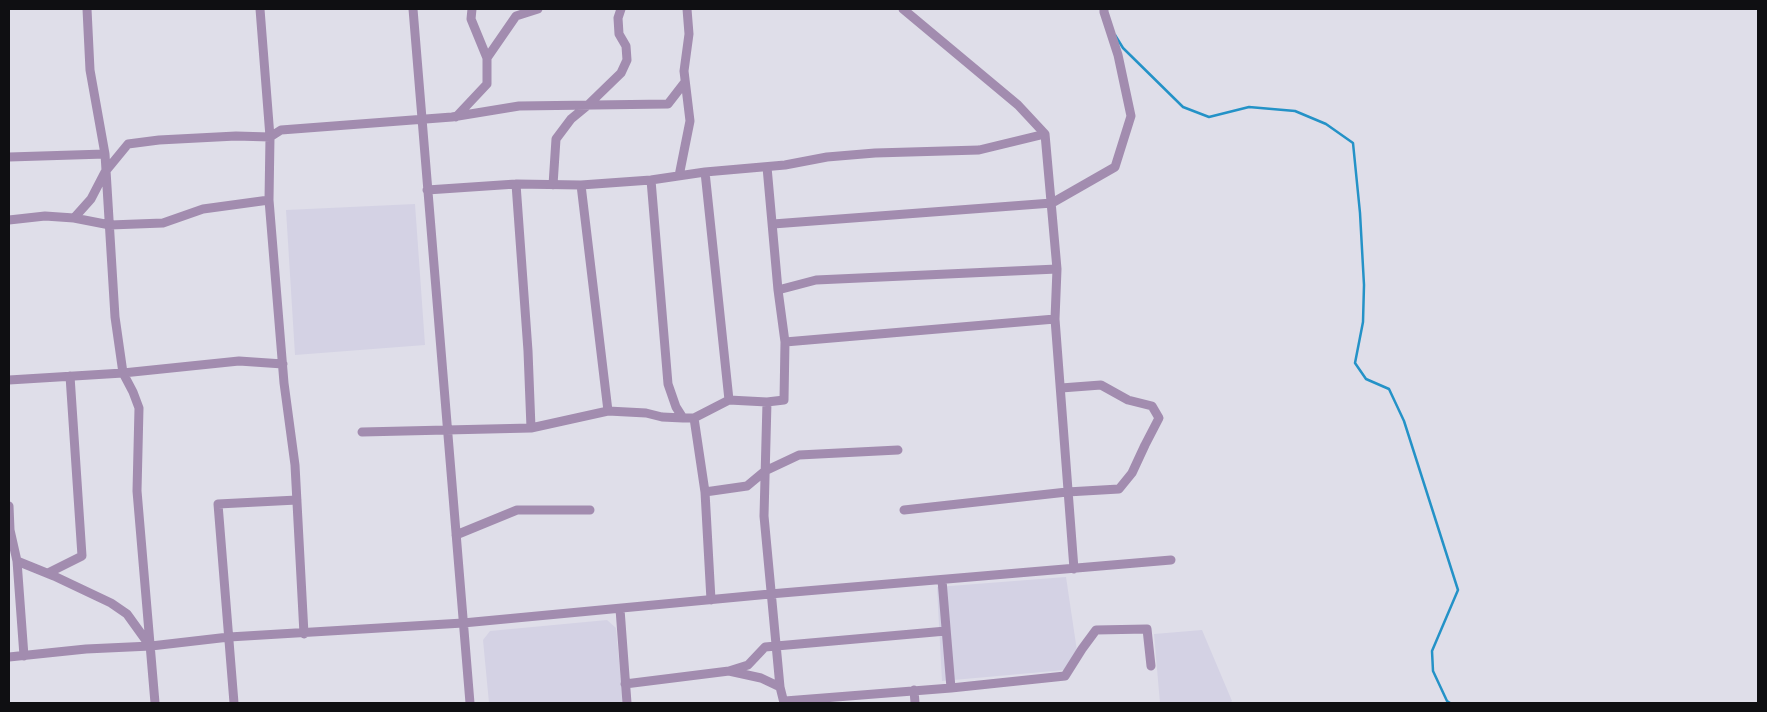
<!DOCTYPE html>
<html>
<head>
<meta charset="utf-8">
<style>
  body { margin:0 }
  #map { position:relative; width:1767px; height:712px; overflow:hidden; background:#dfdee9; font-family:"Asap Condensed",sans-serif }
  canvas { display:block }
  .frame { position:absolute; inset:0; border:10px solid #0f0f12; pointer-events:none }
</style>
</head>
<body>
<div id="map">
<canvas width="1767" height="712"></canvas>
<div class="frame"></div>
</div>
<script>
const context = document.querySelector('canvas').getContext('2d');
context.lineJoin = 'round';
function paint(path, color) { context.fillStyle = color; context.fill(path, 'evenodd'); }
const poly = rows => new Path2D(rows.map(r => 'M' + r).join(''));
function stroke(path, color, width, dash) { context.strokeStyle = color; context.lineWidth = width; context.lineCap = dash ? 'butt' : 'round'; context.setLineDash(dash || []); context.stroke(path); }
paint(poly([
  [415,204,425,345,295,355,286,210],
  [1066,577,1077,651,1065,670,942,681,937,587],
  [607,620,616,628,623,703,489,703,483,640,490,631],
  [1202,630,1232,701,1230,703,1160,703,1154,634]
]), '#d4d2e4');
stroke(poly([
  [1115,35,1123,48,1183,107,1209,117,1249,107,1295,111,1326,124,1353,143,1360,213,1364,285,1363,322,1355,363,1366,379,1389,389,1404,421,1458,590,1432,651,1433,671,1447,701,1450,703]
]), '#2492c7', 2.5);
stroke(poly([
  [87,9,90,70,105,154,115,317,123,373,133,392,139,408,137,491,155,703],
  [260,9,270,137,269,200,284,383,295,465,304,634],
  [413,9,470,703],
  [903,9,1018,105,1045,134,1057,269,1055,319,1074,569],
  [487,58,516,16,538,9],
  [456,117,487,84,487,58,471,19,472,9],
  [9,157,105,154],
  [705,172,729,400],
  [679,176,690,121,684,71,689,34,687,9],
  [651,180,668,384,676,407,683,418,694,418,729,400,767,402,784,400,785,342,778,290,767,167],
  [516,184,528,351,531,428],
  [553,185,556,139,571,119,588,105,621,73,627,60,626,46,619,34,618,18,621,9],
  [581,185,608,411],
  [427,190,516,184,581,185,651,180,705,172,785,165,827,157,875,153,979,150,1045,134],
  [74,218,91,199,105,172,128,144,159,140,236,136,270,137,281,130,452,117,519,106,668,104,685,82],
  [9,220,45,216,74,218,110,225,163,223,203,209,269,200],
  [773,224,1052,203,1115,167,1131,116,1118,55,1104,12,1104,9],
  [778,290,816,280,1057,269],
  [785,342,1055,319],
  [9,380,123,373,239,361,283,364],
  [767,402,764,516,780,687,784,703],
  [694,418,705,492,711,600],
  [362,432,531,428,608,411,646,413,662,417,683,418],
  [705,492,747,486,765,471,799,455,898,450],
  [9,506,10,530,17,561,24,656],
  [904,510,1067,492,1119,489,1132,473,1145,445,1159,418,1152,406,1128,400,1101,385,1061,388],
  [456,535,517,510,590,510],
  [17,561,54,576,111,603,127,614,150,646],
  [48,573,82,556,70,376],
  [942,580,951,688],
  [620,609,627,703],
  [9,657,86,649,151,646,229,637,463,623,770,594,1171,560],
  [729,671,748,665,765,647,946,631],
  [625,684,729,671,761,678,780,687],
  [914,690,915,703],
  [785,701,951,688,1065,676,1082,649,1096,630,1147,629,1151,666],
  [234,703,218,504,297,500]
]), '#a28caf', 9);
</script>
</body>
</html>
